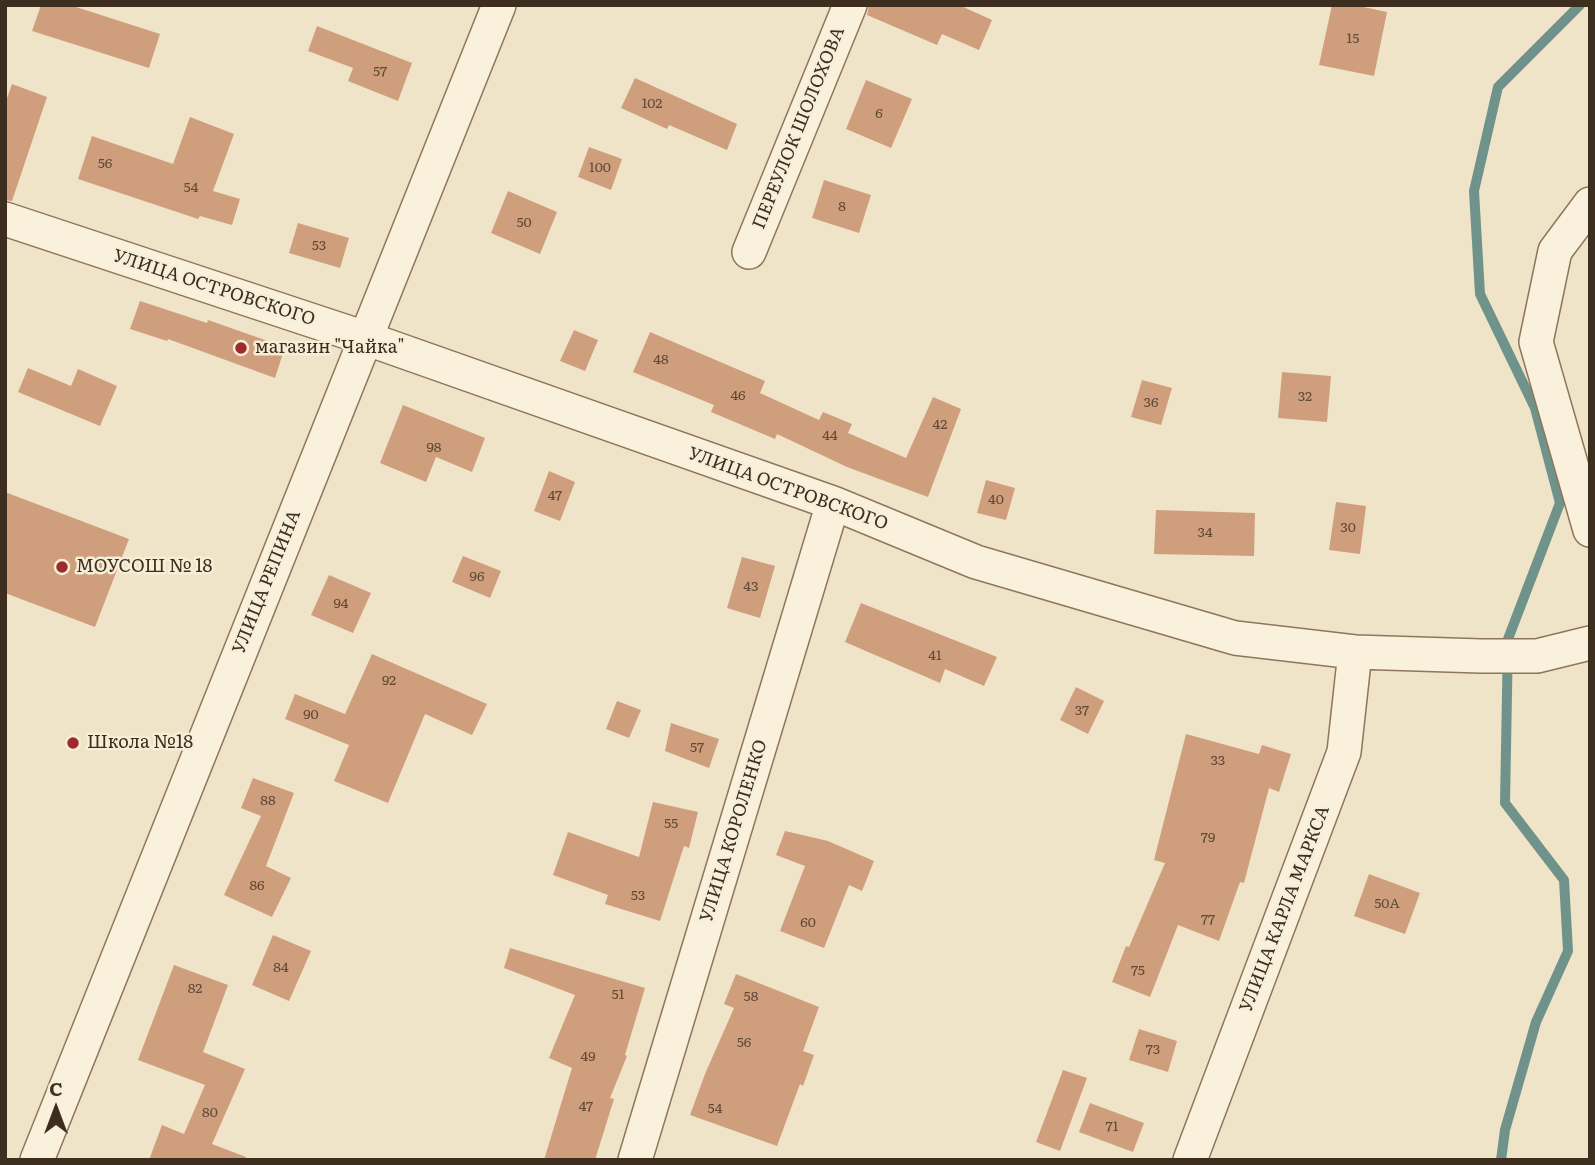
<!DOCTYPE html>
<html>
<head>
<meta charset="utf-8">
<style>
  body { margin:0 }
  #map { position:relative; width:1595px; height:1165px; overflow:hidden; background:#f0e4c8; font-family:Literata,serif }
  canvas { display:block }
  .frame { position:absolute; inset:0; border:7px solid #3d2e20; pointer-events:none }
  .north { position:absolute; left:21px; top:1074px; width:70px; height:70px; -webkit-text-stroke:5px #f7eed8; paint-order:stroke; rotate:0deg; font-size:19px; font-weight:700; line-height:28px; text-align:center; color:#3d2e20 }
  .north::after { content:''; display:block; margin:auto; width:24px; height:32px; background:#3d2e20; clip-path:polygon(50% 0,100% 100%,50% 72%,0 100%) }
</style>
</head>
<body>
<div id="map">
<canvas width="1595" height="1165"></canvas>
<div class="frame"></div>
<div class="north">С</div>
</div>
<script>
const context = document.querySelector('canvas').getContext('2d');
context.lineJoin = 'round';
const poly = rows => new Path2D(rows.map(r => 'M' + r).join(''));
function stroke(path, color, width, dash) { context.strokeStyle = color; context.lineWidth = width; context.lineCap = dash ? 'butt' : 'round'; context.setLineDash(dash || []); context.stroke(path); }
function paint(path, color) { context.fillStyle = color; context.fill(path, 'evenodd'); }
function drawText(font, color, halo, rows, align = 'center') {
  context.font = font + ' Literata,serif'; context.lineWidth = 5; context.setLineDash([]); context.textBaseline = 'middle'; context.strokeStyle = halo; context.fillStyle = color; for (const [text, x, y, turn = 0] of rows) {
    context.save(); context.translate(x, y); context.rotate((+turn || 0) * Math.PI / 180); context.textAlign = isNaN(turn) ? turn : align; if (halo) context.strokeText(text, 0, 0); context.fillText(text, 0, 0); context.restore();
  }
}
stroke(poly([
  [1501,1160,1505,1130,1536,1022,1568,951,1564,880,1505,803,1508,639,1560,503,1535,408,1480,294,1474,191,1498,87,1580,5]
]), '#6f938a', 10);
paint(poly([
  [41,5,70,5,160,34,149,68,32,31],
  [869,5,959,5,992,20,979,50,942,34,937,45,867,15],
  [1332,5,1354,5,1387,12,1374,76,1319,65],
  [317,26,412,63,398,101,348,81,353,68,308,51],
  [635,78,737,124,727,150,669,125,667,129,621,108],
  [866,80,912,99,891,148,846,129],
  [12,84,47,97,12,201,5,200,5,104],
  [190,117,234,134,213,191,240,199,232,225,200,216,198,219,78,179,92,136,173,164],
  [589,147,622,159,611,190,578,177],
  [824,180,871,195,859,233,812,218],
  [508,191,557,212,540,254,491,233],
  [298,223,349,238,340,268,289,253],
  [140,301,207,323,208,320,285,347,275,378,168,339,167,341,130,329],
  [574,330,598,340,585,371,560,361],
  [650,332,765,381,760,393,819,420,823,412,852,424,848,433,906,458,933,397,961,409,928,497,847,467,777,434,775,439,711,412,714,405,633,372],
  [28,368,71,386,78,369,117,386,100,426,18,392],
  [1282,372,1331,376,1327,422,1278,418],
  [1142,380,1172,388,1161,425,1131,417],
  [403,405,485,438,472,472,436,457,426,482,380,463],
  [549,471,575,482,560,521,534,511],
  [986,480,1015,488,1006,520,977,513],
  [5,492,129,539,95,627,5,593],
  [1336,502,1366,506,1360,554,1329,550],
  [1156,510,1255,513,1254,556,1154,554],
  [463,556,501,571,490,598,452,582],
  [742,557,775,566,760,618,727,608],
  [329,575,371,593,353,633,311,615],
  [861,603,997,657,984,686,945,669,940,683,845,642],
  [372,654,487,704,472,735,425,714,388,803,334,781,349,745,285,719,295,694,345,714],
  [1076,687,1104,701,1088,734,1060,720],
  [617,701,641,710,629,738,606,729],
  [671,723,719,739,709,768,665,751],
  [1186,734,1259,754,1262,745,1291,754,1279,792,1269,788,1244,883,1240,882,1219,941,1178,925,1150,997,1112,982,1126,946,1129,947,1165,863,1154,860],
  [253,778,294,793,266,866,291,878,272,917,224,895,261,816,241,808],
  [653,802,698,812,689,848,684,846,660,921,605,904,608,895,553,875,568,832,639,857],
  [785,831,828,841,874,861,862,891,849,885,824,948,780,931,805,866,776,855],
  [1369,874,1420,893,1405,934,1354,916],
  [273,935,311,951,289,1001,252,985],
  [510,948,645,988,625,1055,627,1056,610,1098,614,1099,595,1160,544,1160,572,1068,549,1058,575,995,504,968],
  [174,965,228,985,203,1052,245,1069,212,1144,246,1157,245,1160,149,1160,162,1125,184,1134,205,1085,138,1060],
  [736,974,819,1007,803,1051,814,1055,803,1086,800,1084,777,1146,690,1115,705,1074,734,1008,724,1004],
  [1139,1029,1177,1041,1168,1072,1129,1060],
  [1063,1070,1087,1078,1060,1151,1036,1142],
  [1090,1103,1144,1123,1133,1152,1079,1132]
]), '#cf9f7d');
const minor = poly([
  [1590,204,1555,251,1536,342,1590,530],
  [5,219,365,338,833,503,976,562,1235,638,1355,652,1481,656,1537,656,1590,643],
  [749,252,850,5],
  [37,1160,499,5],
  [635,1160,833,503],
  [1190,1160,1344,752,1355,652]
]);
stroke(minor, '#8d765c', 36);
stroke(minor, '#faf1dc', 33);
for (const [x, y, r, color] of [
  [241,348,7,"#9e2a2b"],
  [62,567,7,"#9e2a2b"],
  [73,743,7,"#9e2a2b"]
]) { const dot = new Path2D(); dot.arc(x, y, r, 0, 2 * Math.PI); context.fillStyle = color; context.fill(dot); stroke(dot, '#f7eed8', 2.5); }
drawText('14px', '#624a37', null, [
  ["15",1353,39],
  ["57",380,72],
  ["102",652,104],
  ["6",879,114],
  ["56",105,164],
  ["100",600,168],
  ["54",191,188],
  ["8",842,207],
  ["50",524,223],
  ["53",319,246],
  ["48",661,360],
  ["46",738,396],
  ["32",1305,397],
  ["36",1151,403],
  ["42",940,425],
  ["44",830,436],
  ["98",434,448],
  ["47",555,496],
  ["40",996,500],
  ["30",1348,528],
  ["34",1205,533],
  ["96",477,577],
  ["43",751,587],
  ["94",341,604],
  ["41",935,656],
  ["92",389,681],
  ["37",1082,711],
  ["90",311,715],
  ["57",697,748],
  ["33",1218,761],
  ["88",268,801],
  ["55",671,824],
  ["79",1208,838],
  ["86",257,886],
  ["53",638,896],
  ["50А",1387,904],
  ["77",1208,920],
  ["60",808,923],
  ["84",281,968],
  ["75",1138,971],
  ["82",195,989],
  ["51",618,995],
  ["58",751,997],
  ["56",744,1043],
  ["73",1153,1050],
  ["49",588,1057],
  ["47",586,1107],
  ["54",715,1109],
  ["80",210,1113],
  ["71",1112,1127]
]);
drawText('18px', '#3d2e20', '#f7eed8', [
  ["ПЕРЕУЛОК ШОЛОХОВА",799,128,-68],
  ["УЛИЦА ОСТРОВСКОГО",214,288,18],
  ["УЛИЦА ОСТРОВСКОГО",788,489,20],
  ["УЛИЦА РЕПИНА",267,582,-68],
  ["УЛИЦА КОРОЛЕНКО",734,831,-73],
  ["УЛИЦА КАРЛА МАРКСА",1285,909,-69]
]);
drawText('18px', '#3d2e20', '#f7eed8', [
  ["магазин \"Чайка\"",255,348],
  ["МОУСОШ № 18",76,567],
  ["Школа №18",87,743]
], 'left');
</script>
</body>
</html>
